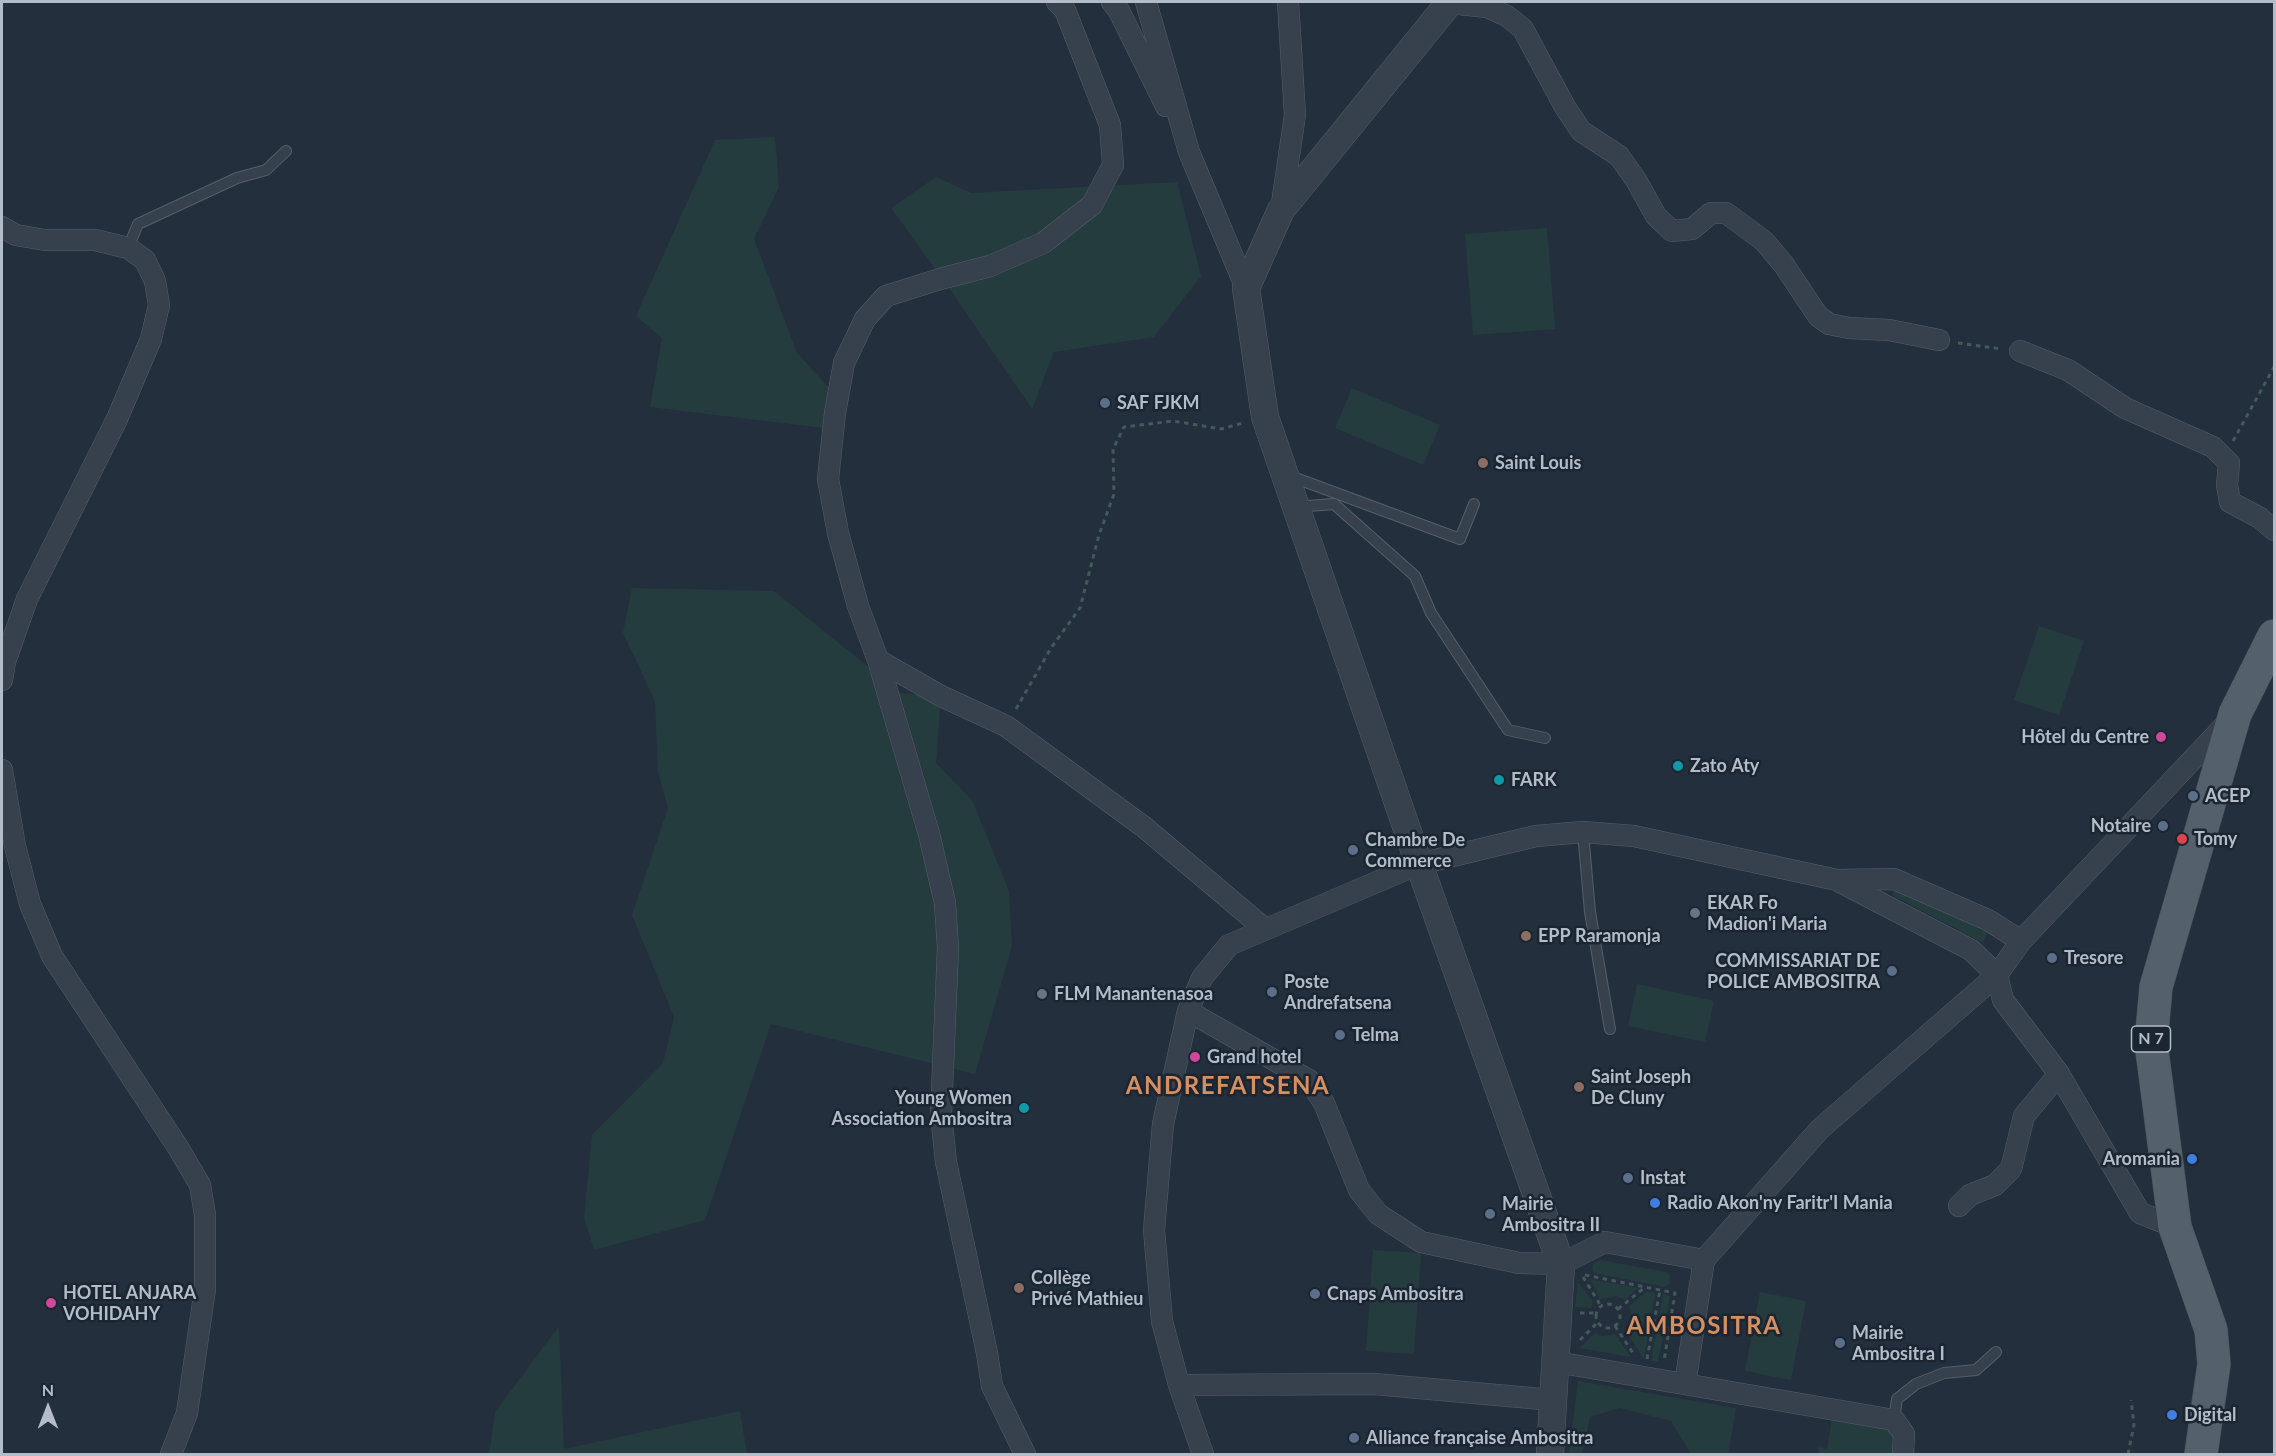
<!DOCTYPE html>
<html>
<head>
<meta charset="utf-8">
<style>
  body { margin:0 }
  #map { position:relative; width:2276px; height:1456px; overflow:hidden; background:#232f3d; font-family:Lato,sans-serif }
  canvas { display:block }
  .frame { position:absolute; inset:0; border:3px solid #b3bcc9; pointer-events:none }
  .north { position:absolute; left:18px; top:1378px; width:60px; height:60px; -webkit-text-stroke:4px #1c2632; paint-order:stroke; rotate:0deg; font-size:16px; font-weight:700; line-height:24px; text-align:center; color:#b3bcc9 }
  .north::after { content:''; display:block; margin:auto; width:21px; height:27px; background:#b3bcc9; clip-path:polygon(50% 0,100% 100%,50% 72%,0 100%) }
</style>
</head>
<body>
<div id="map">
<canvas width="2276" height="1456"></canvas>
<div class="frame"></div>
<div class="north">N</div>
</div>
<script>
const context = document.querySelector('canvas').getContext('2d');
context.lineJoin = 'round';
function paint(path, color) { context.fillStyle = color; context.fill(path, 'evenodd'); }
const poly = rows => new Path2D(rows.map(r => 'M' + r).join(''));
function stroke(path, color, width, dash) { context.strokeStyle = color; context.lineWidth = width; context.lineCap = dash ? 'butt' : 'round'; context.setLineDash(dash || []); context.stroke(path); }
function drawText(font, color, halo, rows, align = 'center') {
  context.font = font + ' Lato,sans-serif'; context.lineWidth = 5; context.setLineDash([]); context.textBaseline = 'middle'; context.strokeStyle = halo; context.fillStyle = color; for (const [text, x, y, turn = 0] of rows) {
    context.save(); context.translate(x, y); context.rotate((+turn || 0) * Math.PI / 180); context.textAlign = isNaN(turn) ? turn : align; if (halo) context.strokeText(text, 0, 0); context.fillText(text, 0, 0); context.restore();
  }
}
paint(poly([
  [775,137,779,187,754,239,797,353,834,393,823,428,650,407,662,338,636,316,715,140],
  [936,177,971,193,1177,182,1201,276,1154,337,1054,352,1032,409,952,292,891,208],
  [1547,228,1555,329,1473,335,1465,234],
  [1352,388,1440,425,1423,465,1335,428],
  [632,588,774,591,901,693,941,696,936,763,972,800,1009,891,1012,946,975,1074,771,1024,705,1220,594,1250,584,1218,592,1135,663,1063,674,1017,632,915,668,808,658,772,655,701,623,633],
  [2039,626,2084,641,2059,715,2014,700],
  [1898,884,1988,931,1983,943,1892,895],
  [1637,984,1714,1001,1705,1042,1628,1026],
  [1373,1250,1421,1253,1414,1354,1366,1351],
  [1600,1260,1666,1272,1670,1276,1669,1284,1664,1287,1594,1273,1592,1270,1593,1264],
  [1590,1279,1638,1288,1625,1300,1617,1296,1600,1299],
  [1578,1282,1593,1302,1591,1308,1575,1307],
  [1647,1291,1655,1293,1644,1359,1625,1330,1629,1324,1631,1313,1629,1306],
  [1760,1292,1806,1301,1791,1380,1745,1371],
  [1663,1294,1670,1296,1658,1362,1651,1361],
  [559,1326,564,1449,740,1411,747,1454,489,1454,495,1412],
  [1595,1333,1602,1336,1615,1334,1631,1357,1579,1348],
  [1578,1381,1736,1408,1728,1454,1691,1454,1671,1421,1619,1408,1590,1417,1582,1454,1569,1454],
  [1832,1418,1891,1430,1898,1443,1895,1454,1819,1454,1818,1447,1827,1449]
]), '#253c3e');
const service = poly([
  [128,248,138,224,237,178,266,170,286,151],
  [1290,476,1460,539,1474,504],
  [1295,507,1334,504,1415,576,1431,613,1508,730,1545,738],
  [1583,832,1590,912,1610,1029],
  [1894,1420,1897,1399,1916,1384,1944,1373,1976,1370,1996,1352]
]);
const minor = poly([
  [1112,2,1119,11,1166,106],
  [1146,2,1189,152,1246,288],
  [1449,3,1487,7,1507,16,1523,29,1565,107,1581,131,1619,156,1636,180,1656,216,1672,231,1692,229,1711,213,1726,213,1764,241,1784,265,1818,316,1829,324,1849,328,1889,330,1939,340],
  [1281,210,1295,115,1288,2],
  [2,227,16,235,45,240,95,240,128,248,145,260,155,281,159,305,151,339,117,419,27,599,5,662,2,680],
  [2020,351,2068,370,2125,408,2213,447,2229,463,2227,485,2230,502,2260,518,2274,530],
  [878,660,941,696,1006,726,1144,827,1265,929],
  [2,770,15,846,30,904,52,956,179,1149,200,1185,205,1215,205,1289,187,1413,171,1454],
  [1840,882,1971,950,1997,975,2003,1000,2059,1074,2140,1213,2175,1227],
  [1188,1011,1309,1080,1324,1103,1359,1190,1378,1214,1421,1242,1519,1263,1561,1264,1605,1242,1704,1260],
  [1959,1206,1970,1195,1995,1185,2011,1169,2024,1116,2059,1074],
  [1556,1362,1894,1420,1904,1434,1903,1454],
  [1685,1384,1704,1260,1820,1129,1997,975,2021,941,2229,721],
  [1179,1385,1374,1384,1553,1400],
  [1025,1454,992,1386,987,1353,946,1162,941,1114,948,948,945,903,929,834,878,660,858,606,838,533,828,479,835,413,844,363,865,319,886,296,940,279,990,266,1043,243,1092,205,1113,165,1110,125,1065,10,1057,2],
  [1203,1454,1179,1385,1162,1321,1154,1230,1163,1124,1188,1011,1202,978,1229,945,1419,864,1536,836,1583,832,1634,836,1837,880,1894,879,1988,920,2021,941]
]);
const tertiary = poly([
  [1450,2,1281,210,1246,288,1265,417,1419,864,1561,1264,1550,1454]
]);
const primary = poly([
  [2201,1454,2214,1364,2211,1330,2175,1227,2151,1043,2156,987,2235,714,2274,636]
]);
stroke(service, '#555f6b', 12);
stroke(minor, '#555f6b', 22);
stroke(tertiary, '#555f6b', 28);
stroke(primary, '#404a56', 34);
stroke(poly([
  [1958,343,2002,349],
  [2233,441,2274,367],
  [1016,709,1051,648,1080,608,1099,535,1114,494,1113,449,1124,427,1173,421,1221,429,1243,423],
  [1585,1275,1675,1293,1664,1361],
  [1583,1277,1601,1306],
  '1596 1316a12 12 0 1 1 24 0a12 12 0 1 1-24 0Z',
  [1618,1309,1644,1288],
  [1580,1313,1596,1313],
  [1615,1326,1635,1356],
  [1580,1340,1598,1322],
  [1647,1359,1660,1290],
  [2128,1454,2134,1425,2131,1400]
]), '#43595b', 3, [4.5, 4.5]);
stroke(service, '#37414d', 10);
stroke(minor, '#37414d', 21);
stroke(tertiary, '#37414d', 27);
stroke(primary, '#55606d', 33);
for (const [x, y, r, color] of [
  [1105,403,6,"#5c6f8a"],
  [1483,463,6,"#8d6e63"],
  [2161,737,6,"#d1479c"],
  [1678,766,6,"#0f9aa8"],
  [1499,780,6,"#0f9aa8"],
  [2193,796,6,"#5c6f8a"],
  [2163,826,6,"#5c6f8a"],
  [2182,839,6,"#e0444e"],
  [1353,850,6,"#5c6f8a"],
  [1695,913,6,"#6b7280"],
  [1526,936,6,"#8d6e63"],
  [2052,958,6,"#5c6f8a"],
  [1892,971,6,"#5c6f8a"],
  [1272,992,6,"#5c6f8a"],
  [1042,994,6,"#6b7280"],
  [1340,1035,6,"#5c6f8a"],
  [1195,1057,6,"#d1479c"],
  [1579,1087,6,"#8d6e63"],
  [1024,1108,6,"#0f9aa8"],
  [2192,1159,6,"#3f7fe0"],
  [1628,1178,6,"#5c6f8a"],
  [1655,1203,6,"#3f7fe0"],
  [1490,1214,6,"#5c6f8a"],
  [1019,1288,6,"#8d6e63"],
  [1315,1294,6,"#5c6f8a"],
  [51,1303,6,"#d1479c"],
  [1840,1343,6,"#5c6f8a"],
  [2172,1415,6,"#3f7fe0"],
  [1354,1438,6,"#5c6f8a"]
]) { const dot = new Path2D(); dot.arc(x, y, r, 0, 2 * Math.PI); context.fillStyle = color; context.fill(dot); stroke(dot, '#1c2632', 2); }
for (const [x, y, w] of [
  [2151,1039,39]
]) { const box = new Path2D(); box.roundRect(x - w / 2, y - 13, w, 26, 4.5); context.fillStyle = '#1c2632'; context.fill(box); stroke(box, '#b3bcc9', 1.5); }
drawText('bold 16px', '#b3bcc9', null, [
  ["N 7",2151,1039]
]);
drawText('bold 18px', '#b3bcc9', '#1c2632', [
  ["SAF FJKM",1117,403],
  ["Saint Louis",1495,463],
  ["Hôtel du Centre",2149,737,"right"],
  ["Zato Aty",1690,766],
  ["FARK",1511,780],
  ["ACEP",2205,796],
  ["Notaire",2151,826,"right"],
  ["Tomy",2194,839],
  ["Chambre De",1365,840],
  ["Commerce",1365,861],
  ["EKAR Fo",1707,903],
  ["Madion'i Maria",1707,924],
  ["EPP Raramonja",1538,936],
  ["Tresore",2064,958],
  ["COMMISSARIAT DE",1880,961,"right"],
  ["POLICE AMBOSITRA",1880,982,"right"],
  ["Poste",1284,982],
  ["Andrefatsena",1284,1003],
  ["FLM Manantenasoa",1054,994],
  ["Telma",1352,1035],
  ["Grand hotel",1207,1057],
  ["Saint Joseph",1591,1077],
  ["De Cluny",1591,1098],
  ["Young Women",1012,1098,"right"],
  ["Association Ambositra",1012,1119,"right"],
  ["Aromania",2180,1159,"right"],
  ["Instat",1640,1178],
  ["Radio Akon'ny Faritr'I Mania",1667,1203],
  ["Mairie",1502,1204],
  ["Ambositra II",1502,1225],
  ["Collège",1031,1278],
  ["Privé Mathieu",1031,1299],
  ["HOTEL ANJARA",63,1293],
  ["VOHIDAHY",63,1314],
  ["Cnaps Ambositra",1327,1294],
  ["Mairie",1852,1333],
  ["Ambositra I",1852,1354],
  ["Digital",2184,1415],
  ["Alliance française Ambositra",1366,1438]
], 'left');
context.letterSpacing = '1.5px';
drawText('bold 24px', '#d68f61', '#1c2632', [
  ["ANDREFATSENA",1228,1086],
  ["AMBOSITRA",1704,1326]
]);
context.letterSpacing = '0px';
</script>
</body>
</html>
